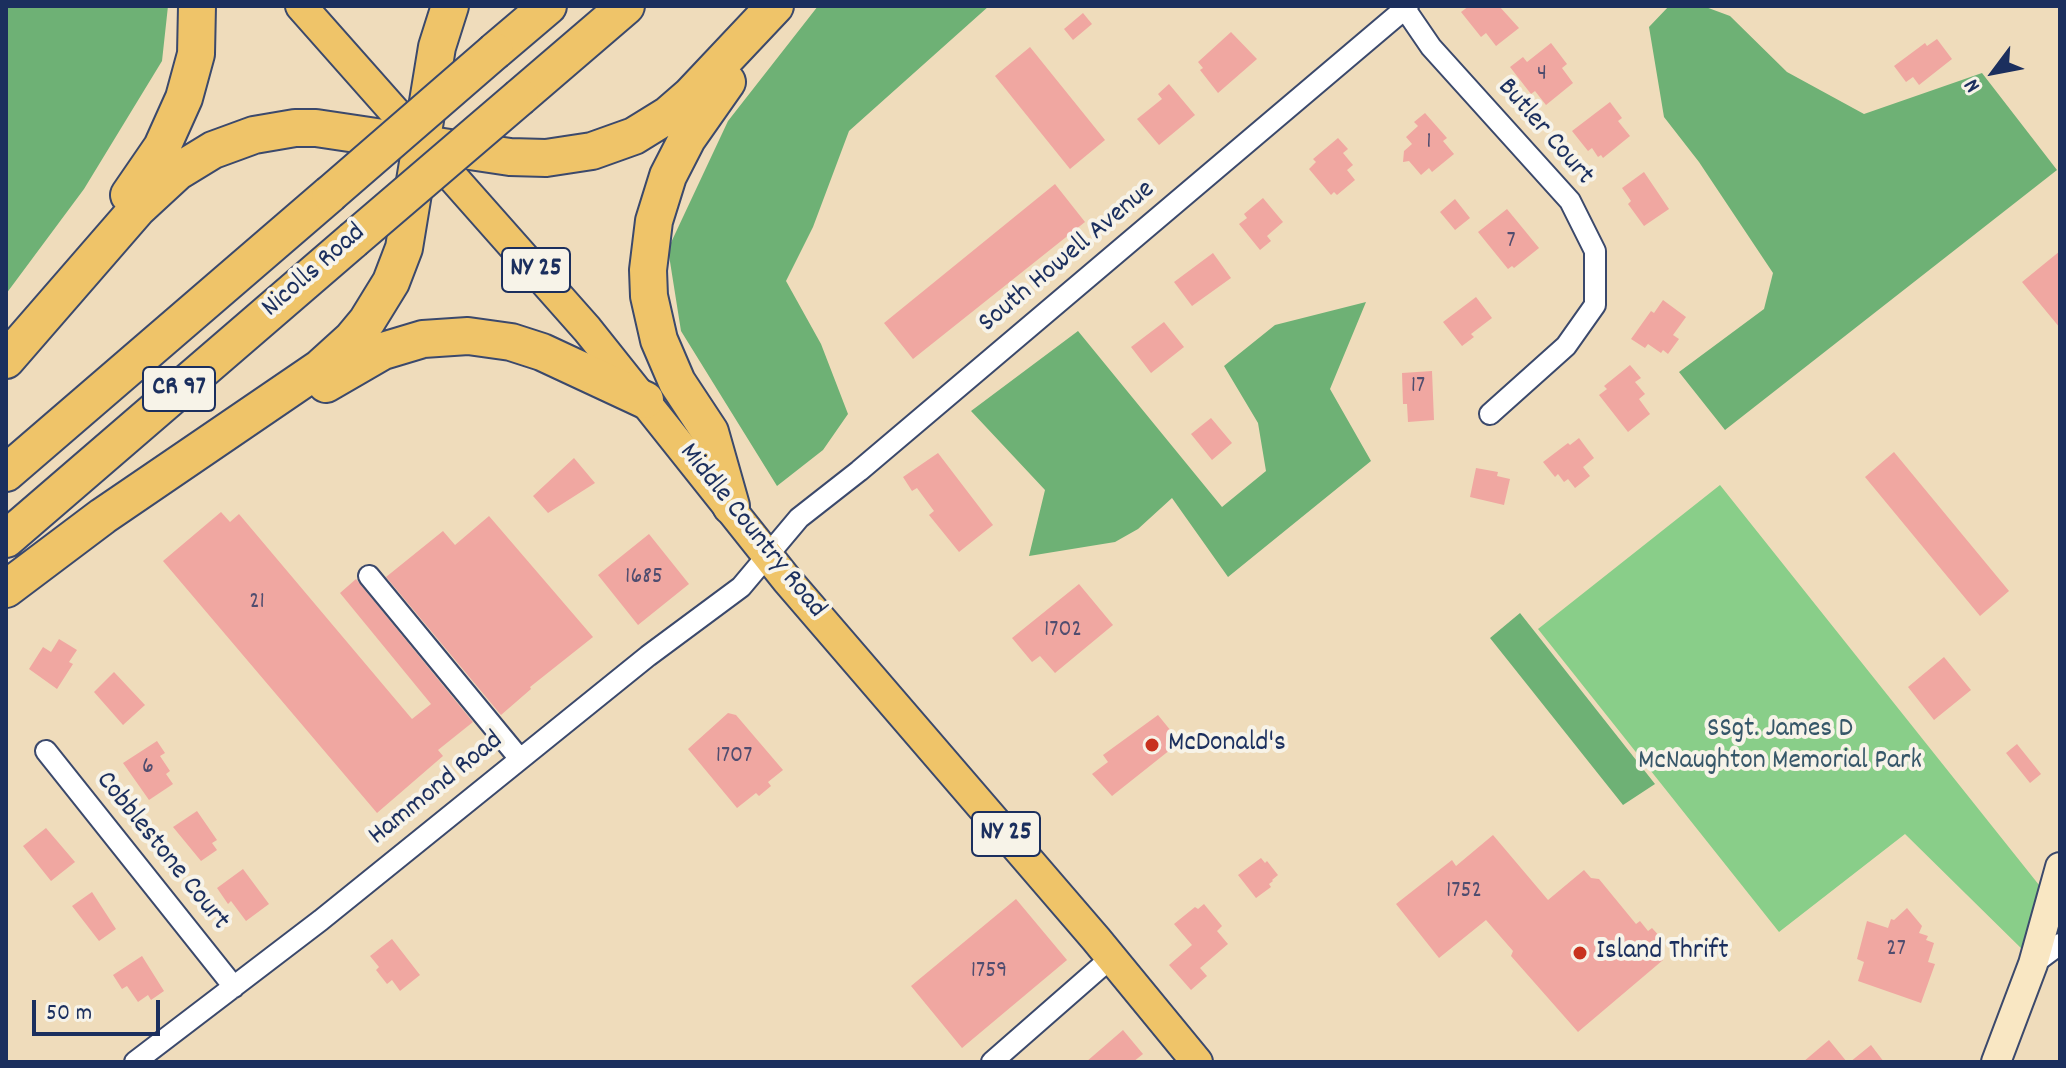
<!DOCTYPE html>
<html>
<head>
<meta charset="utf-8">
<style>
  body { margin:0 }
  #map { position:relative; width:2066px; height:1068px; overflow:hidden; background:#efdcbb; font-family:Dekko,sans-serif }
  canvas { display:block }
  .frame { position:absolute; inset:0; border:8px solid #1b2f5e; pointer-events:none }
  .north { position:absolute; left:1954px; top:32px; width:80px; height:80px; -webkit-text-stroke:6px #f7f3e8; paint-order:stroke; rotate:238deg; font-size:22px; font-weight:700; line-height:32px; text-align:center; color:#1b2f5e }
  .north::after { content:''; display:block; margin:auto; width:28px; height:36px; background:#1b2f5e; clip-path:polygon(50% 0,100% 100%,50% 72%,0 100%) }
  .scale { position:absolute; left:32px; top:1000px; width:128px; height:36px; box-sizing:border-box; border:4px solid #1b2f5e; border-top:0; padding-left:10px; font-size:24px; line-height:28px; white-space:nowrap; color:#1b2f5e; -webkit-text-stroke:6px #f7f3e8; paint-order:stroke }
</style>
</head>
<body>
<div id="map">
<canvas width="2066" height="1068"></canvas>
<div class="frame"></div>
<div class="north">N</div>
<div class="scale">50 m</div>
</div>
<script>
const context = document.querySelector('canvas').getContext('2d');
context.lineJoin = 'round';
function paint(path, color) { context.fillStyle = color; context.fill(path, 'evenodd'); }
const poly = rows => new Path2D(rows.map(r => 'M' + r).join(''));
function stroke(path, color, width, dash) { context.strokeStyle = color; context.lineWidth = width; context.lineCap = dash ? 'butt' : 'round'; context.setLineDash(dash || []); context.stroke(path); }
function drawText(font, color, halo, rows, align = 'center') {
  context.font = font + ' Dekko,sans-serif'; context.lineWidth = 8; context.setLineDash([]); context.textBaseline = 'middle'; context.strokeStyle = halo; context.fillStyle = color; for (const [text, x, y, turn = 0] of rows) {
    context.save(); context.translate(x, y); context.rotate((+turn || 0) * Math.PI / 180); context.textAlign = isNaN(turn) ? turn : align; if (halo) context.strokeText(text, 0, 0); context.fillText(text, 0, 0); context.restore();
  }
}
paint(poly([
  [1720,485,2047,895,2027,954,1905,834,1779,932,1538,629]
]), '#89ce89');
paint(poly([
  [6,6,168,6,162,61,84,189,6,294],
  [818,6,989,6,849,131,813,227,786,281,821,344,848,414,823,450,777,486,681,331,668,249,728,121],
  [1669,6,1703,6,1730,16,1787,72,1864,114,1982,73,2057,170,1725,430,1679,372,1764,309,1773,273,1699,162,1664,117,1649,27],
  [1366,302,1330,389,1371,461,1228,577,1172,498,1138,529,1115,542,1029,556,1045,490,971,411,1078,331,1222,507,1266,471,1258,423,1224,366,1275,325],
  [1520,613,1655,784,1623,805,1490,638]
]), '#6eb175');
paint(poly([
  [1469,6,1499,6,1519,28,1496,46,1486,33,1481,37,1461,12],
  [1083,13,1092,24,1073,40,1064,29],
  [1231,32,1257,59,1218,93,1200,70,1203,68,1198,62],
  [1937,39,1952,59,1919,85,1913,77,1906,82,1894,66,1925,43,1927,46],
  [1551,43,1567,64,1562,68,1573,83,1546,105,1535,91,1531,94,1510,67,1523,57,1527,62],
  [1030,47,1105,140,1070,169,995,76],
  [1169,84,1195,115,1159,145,1137,119,1162,99,1158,94],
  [1610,102,1622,118,1618,121,1630,136,1603,158,1601,155,1598,157,1592,148,1588,151,1572,131],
  [1425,113,1447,138,1443,141,1454,154,1432,172,1429,168,1421,175,1409,161,1403,162,1404,151,1412,144,1406,137,1418,126,1414,122],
  [1338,138,1348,149,1343,153,1353,165,1347,170,1355,180,1337,195,1334,192,1331,195,1309,169,1316,162,1313,159],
  [1644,172,1669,209,1644,226,1628,204,1631,201,1622,188],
  [1055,184,1085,222,913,359,884,323],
  [1263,198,1283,222,1267,236,1271,241,1260,250,1239,224,1247,218,1244,214],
  [1455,199,1470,218,1455,230,1440,212],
  [1507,209,1539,248,1514,268,1512,266,1508,269,1478,232],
  [2060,251,2060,328,2022,282],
  [1213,253,1231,278,1192,306,1174,282],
  [1476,297,1492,318,1471,334,1474,337,1462,346,1443,322],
  [1663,300,1686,317,1673,335,1679,339,1668,354,1663,350,1661,353,1648,344,1645,348,1631,339,1651,311,1654,313],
  [1164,322,1184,347,1151,373,1131,347],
  [1630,365,1641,378,1635,382,1645,394,1639,399,1650,414,1628,432,1599,395,1607,389,1604,386],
  [1432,371,1434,420,1408,422,1407,404,1403,404,1402,373],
  [1211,418,1232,443,1212,460,1191,434],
  [1579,438,1594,458,1583,467,1590,476,1575,488,1568,479,1564,482,1558,474,1555,477,1543,462,1568,443,1570,445],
  [1894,452,2009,591,1980,616,1865,477],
  [938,453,993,525,959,552,929,515,934,511,917,488,912,491,903,477],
  [574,458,595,483,548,513,533,496],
  [1476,468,1498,472,1497,476,1510,479,1504,505,1470,497],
  [221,512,230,522,239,514,412,719,431,704,340,593,356,579,473,722,438,750,443,756,377,813,163,561],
  [489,516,593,637,530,687,531,689,501,715,386,577,443,531,455,545],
  [649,534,689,584,638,625,598,575],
  [1079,584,1113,625,1055,673,1040,656,1032,662,1012,638],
  [59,639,77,650,69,662,73,664,57,689,29,669,43,647,51,652],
  [1944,657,1971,690,1934,720,1908,687],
  [114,672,145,705,123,725,94,692],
  [728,713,736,715,783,770,768,782,771,786,759,796,756,793,737,808,688,749],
  [1158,715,1180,742,1112,796,1092,774,1108,762,1103,755],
  [157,741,165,753,160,756,170,771,166,774,173,784,149,800,123,763],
  [2017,744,2041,774,2030,783,2006,753],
  [197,811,217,840,212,843,217,850,201,861,173,827],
  [46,828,75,862,51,881,23,846],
  [1493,835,1548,900,1584,870,1591,878,1599,879,1636,924,1640,921,1648,931,1652,928,1662,939,1652,947,1663,960,1578,1032,1511,956,1513,951,1486,920,1439,958,1396,904,1452,860,1456,866],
  [1261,858,1265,863,1267,861,1278,875,1272,880,1273,881,1269,884,1271,887,1256,898,1238,875],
  [243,869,269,904,246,921,231,901,228,904,217,888],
  [92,892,116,929,99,941,72,906],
  [1016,899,1067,960,962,1048,911,986],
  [1204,904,1222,926,1217,931,1228,944,1200,968,1207,976,1191,990,1169,965,1192,945,1174,924,1195,907,1198,909],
  [1907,908,1922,926,1919,933,1928,936,1926,940,1934,943,1928,962,1935,964,1921,1003,1858,981,1864,962,1857,959,1867,921,1888,928,1891,919,1894,920],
  [392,939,420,975,400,991,392,980,387,984,376,970,379,967,370,956],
  [142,956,164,991,151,1000,148,995,138,1002,127,986,122,989,113,975],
  [1123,1030,1143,1054,1133,1062,1086,1062],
  [1829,1040,1847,1062,1803,1062],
  [1871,1045,1884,1062,1850,1062]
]), '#f0a7a1');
const street = poly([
  [1405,9,1431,47,1570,201,1595,251,1595,305,1566,346,1490,414],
  [369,576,520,759],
  [46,751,234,987],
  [2033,964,2060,944],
  [135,1062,321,920,648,656,741,587,799,518,859,471,1408,6],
  [992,1062,1112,957]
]);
const secondary = poly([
  [1996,1062,2033,964,2060,867]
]);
const primary = poly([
  [301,6,587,329,787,580,1096,939,1197,1062]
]);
const highway = poly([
  [495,51,548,6],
  [727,82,687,139,668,176,654,221,648,270,649,296,659,340,677,382,710,432,731,506],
  [520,97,626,6],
  [129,195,162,147,184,98,196,54,197,6],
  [6,360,138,208,177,172,213,150,254,135,295,128,316,128,510,157,546,158,592,151,634,136,668,115,691,95,775,6],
  [326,384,383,351,423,339,468,336,511,342,542,352,645,400],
  [6,473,330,194],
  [6,539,353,240],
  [6,589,103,516,320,368,352,339,367,321,391,282,404,248,437,47,450,6]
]);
stroke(street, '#3b496c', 24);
stroke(secondary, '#3b496c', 32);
stroke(primary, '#3b496c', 34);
stroke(highway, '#3b496c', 40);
stroke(street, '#fff', 20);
stroke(secondary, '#f9e7c3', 28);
stroke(primary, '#efc469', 30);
stroke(highway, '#efc469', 36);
const highwayBridge = poly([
  [330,194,495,51],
  [353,240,520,97]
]);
stroke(highwayBridge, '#3b496c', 40, []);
stroke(highwayBridge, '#efc469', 36);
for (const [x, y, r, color] of [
  [1152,745,8,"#c8321e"],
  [1580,953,8,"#c8321e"]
]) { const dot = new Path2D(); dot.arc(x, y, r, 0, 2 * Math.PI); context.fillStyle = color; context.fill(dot); stroke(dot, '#f7f3e8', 3); }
drawText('24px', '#504d6f', null, [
  ["4",1542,76],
  ["1",1429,144],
  ["7",1511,243],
  ["17",1418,388],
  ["1685",644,579],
  ["21",257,604],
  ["1702",1063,632],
  ["1707",734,758],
  ["6",148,769],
  ["1752",1464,893],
  ["27",1896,951],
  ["1759",989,973]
]);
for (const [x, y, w] of [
  [536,270,68],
  [179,389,72],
  [1006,834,68]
]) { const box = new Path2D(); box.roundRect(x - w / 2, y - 22, w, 44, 6); context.fillStyle = '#f7f3e8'; context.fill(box); stroke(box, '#1b2f5e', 2); }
drawText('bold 26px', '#1b2f5e', null, [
  ["NY 25",536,270],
  ["CR 97",179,389],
  ["NY 25",1006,834]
]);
drawText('28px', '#1b2f5e', '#f7f3e8', [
  ["Butler Court",1544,133,49],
  ["South Howell Avenue",1068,258,-40],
  ["Nicolls Road",315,272,-41],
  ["Middle Country Road",751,532,51],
  ["Hammond Road",437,790,-39],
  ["Cobblestone Court",161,852,51]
]);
drawText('28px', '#365769', '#f7f3e8', [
  ["SSgt. James D",1780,731],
  ["McNaughton Memorial Park",1780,763]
]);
drawText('28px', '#1b2f5e', '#f7f3e8', [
  ["McDonald's",1168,745],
  ["Island Thrift",1596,953]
], 'left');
</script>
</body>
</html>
